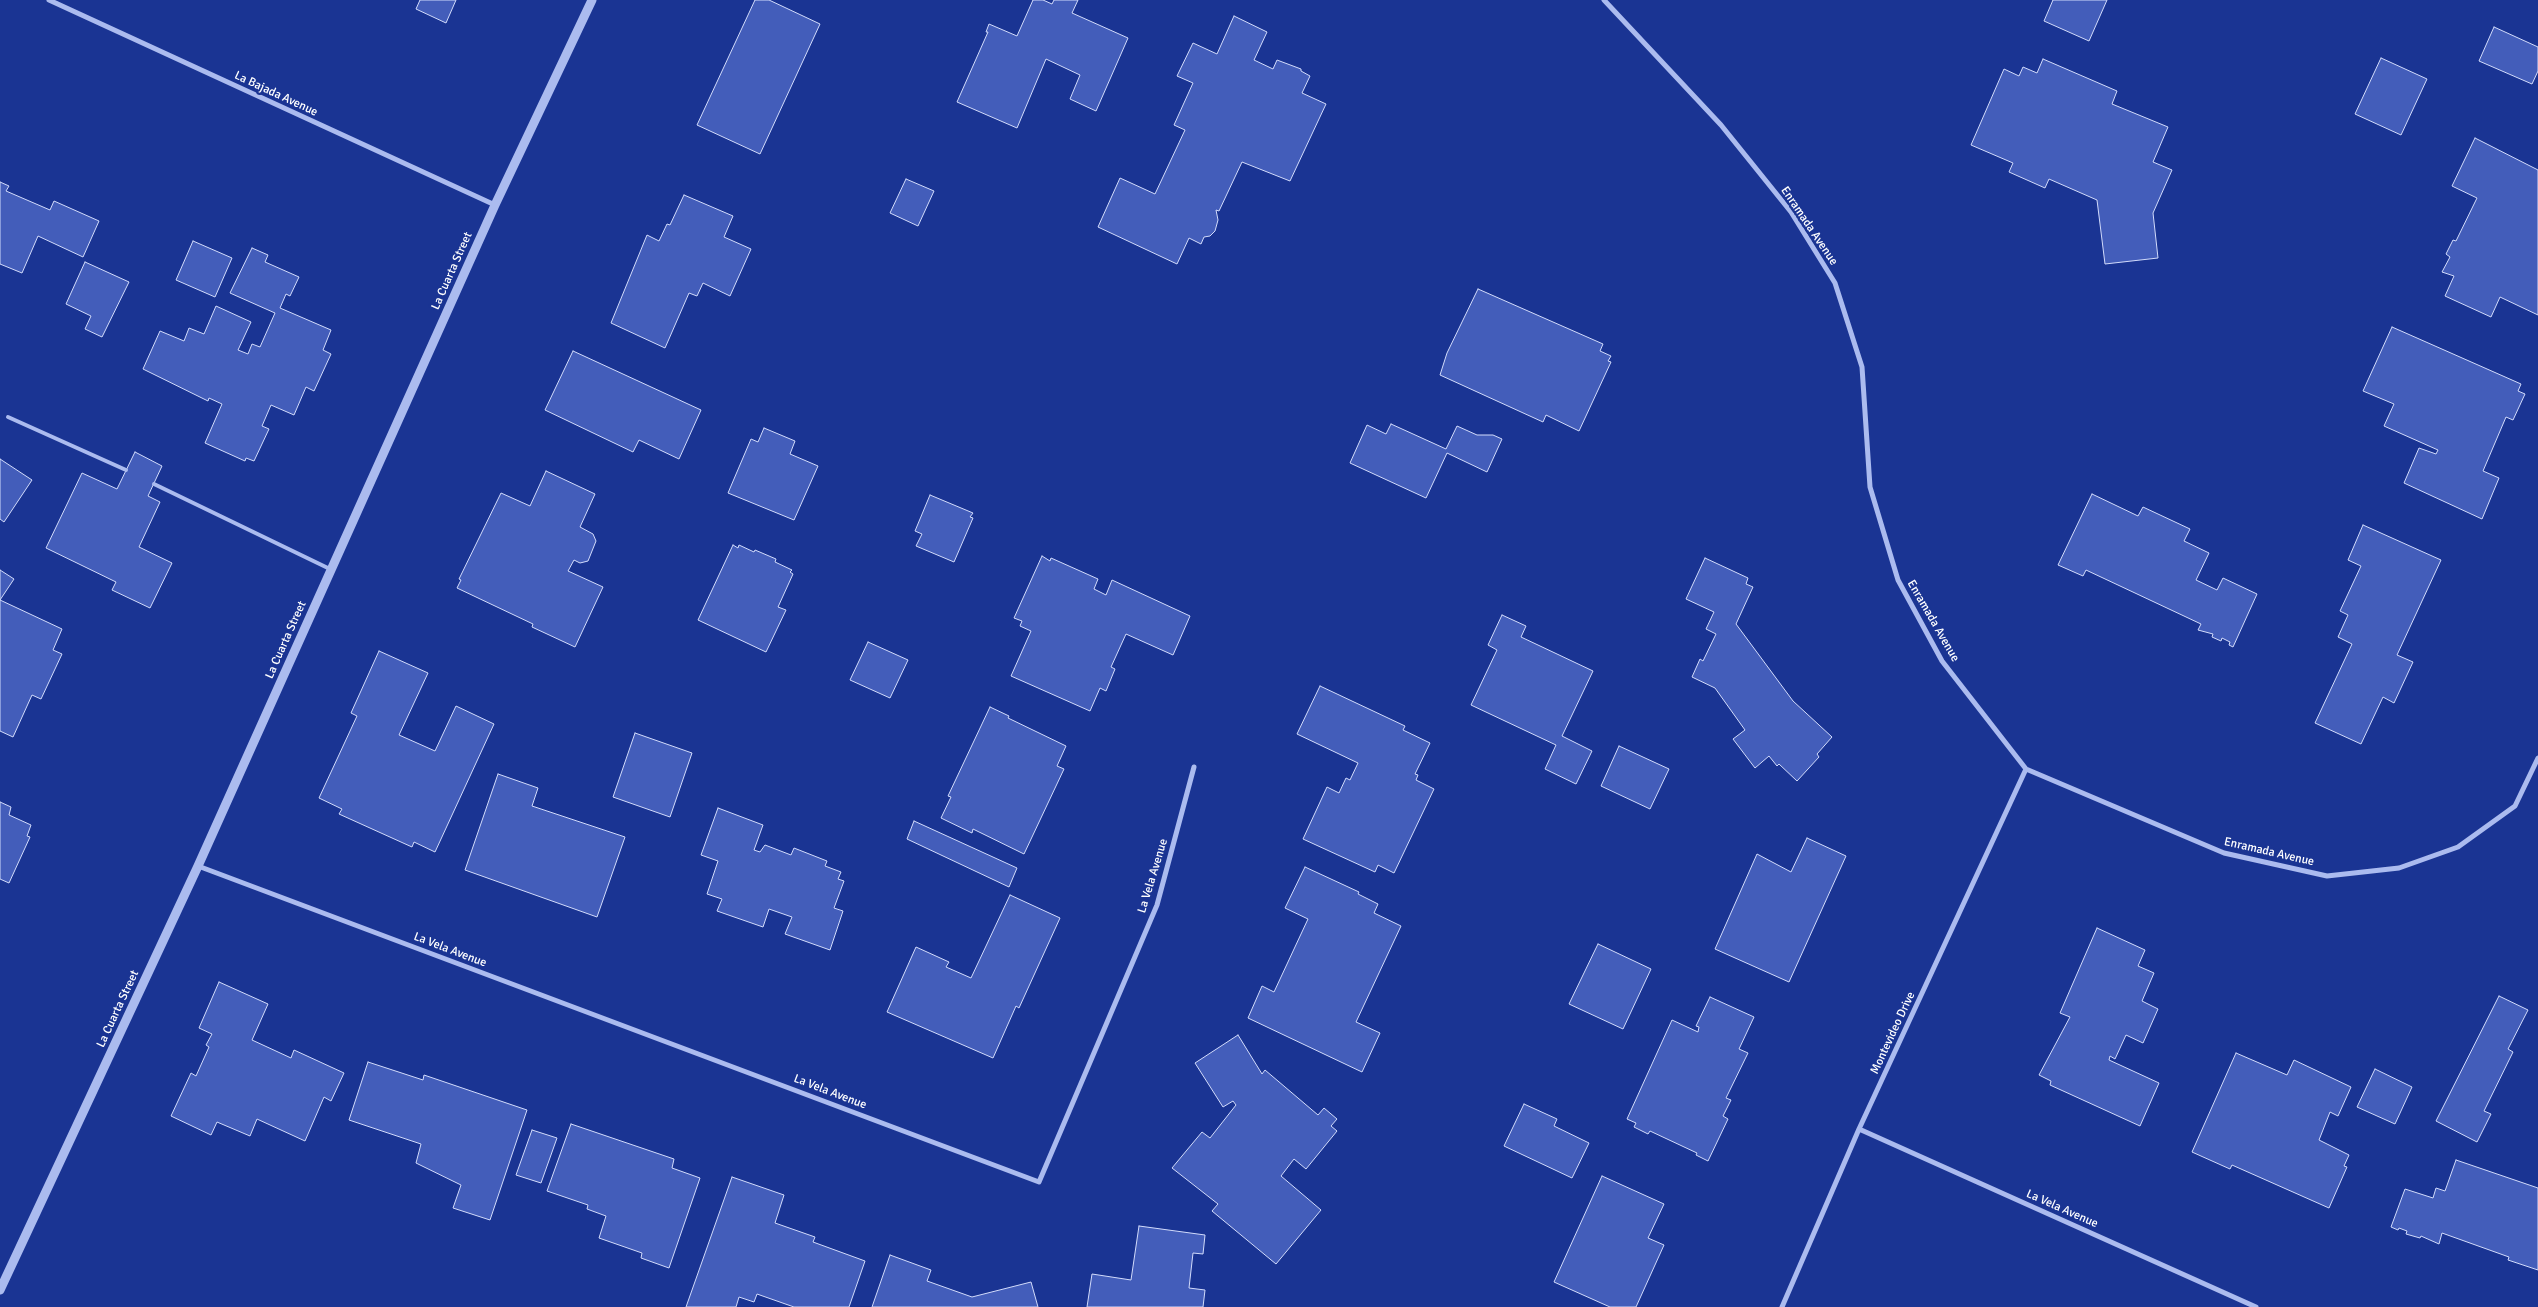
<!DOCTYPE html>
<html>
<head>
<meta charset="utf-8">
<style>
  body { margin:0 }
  canvas { display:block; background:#1a3493 }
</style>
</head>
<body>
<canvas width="2538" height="1307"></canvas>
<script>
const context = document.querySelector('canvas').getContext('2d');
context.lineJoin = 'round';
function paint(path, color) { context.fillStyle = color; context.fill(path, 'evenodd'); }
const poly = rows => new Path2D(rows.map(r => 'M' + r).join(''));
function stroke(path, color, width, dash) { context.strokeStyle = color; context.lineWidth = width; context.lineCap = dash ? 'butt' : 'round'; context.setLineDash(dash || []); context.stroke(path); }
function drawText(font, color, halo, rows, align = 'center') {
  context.font = font + ' Signika,sans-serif'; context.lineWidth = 5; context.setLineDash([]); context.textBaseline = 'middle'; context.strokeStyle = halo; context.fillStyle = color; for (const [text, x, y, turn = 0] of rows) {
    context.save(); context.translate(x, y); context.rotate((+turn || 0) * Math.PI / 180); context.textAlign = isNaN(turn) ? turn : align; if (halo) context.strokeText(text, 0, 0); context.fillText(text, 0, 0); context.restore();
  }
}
const building = poly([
  [420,0,456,0,446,23,416,9,420,0],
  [755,0,769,0,820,24,760,154,697,125,755,0],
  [1033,0,1043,0,1052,4,1054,0,1078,0,1072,13,1128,38,1096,111,1070,99,1080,75,1046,59,1017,128,957,102,988,32,986,32,989,24,1017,36,1033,0],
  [2053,0,2107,0,2089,41,2044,21,2053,0],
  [1234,16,1267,32,1254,60,1273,69,1277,60,1301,69,1301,71,1310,76,1302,93,1326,104,1290,181,1242,162,1219,211,1216,210,1218,220,1215,231,1210,236,1204,237,1201,244,1189,238,1177,264,1098,227,1120,178,1155,194,1185,130,1174,125,1193,83,1177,76,1193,43,1217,54,1234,16],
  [2494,27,2538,47,2538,71,2532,84,2479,61,2494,27],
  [2381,58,2427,79,2401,135,2355,114,2381,58],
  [2043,59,2117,91,2112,104,2168,127,2153,162,2172,170,2153,213,2158,258,2105,264,2097,200,2049,179,2045,188,2009,172,2013,163,1971,145,2004,69,2019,76,2023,67,2037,73,2043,59],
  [2475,138,2538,170,2538,315,2500,297,2491,317,2445,296,2454,276,2442,272,2450,257,2446,254,2453,240,2456,241,2477,198,2452,186,2475,138],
  [906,179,934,191,918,226,890,213,906,179],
  [0,182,9,186,6,191,50,210,54,201,99,221,83,257,38,236,22,273,0,264,0,182],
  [684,195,733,216,724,237,751,249,730,296,703,283,697,296,689,293,665,348,611,323,647,235,659,241,667,224,670,225,684,195],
  [193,241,232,258,215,297,176,280,193,241],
  [252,248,268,255,265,262,299,277,290,296,286,294,280,308,331,330,323,350,331,354,314,391,306,387,294,415,271,405,262,426,269,429,254,461,246,458,245,461,205,443,222,404,209,398,208,401,143,369,160,331,184,341,189,328,204,334,216,306,251,322,238,350,248,354,252,344,260,347,275,313,230,293,252,248],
  [85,262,129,282,102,337,85,329,91,316,66,304,85,262],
  [1478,289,1603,344,1600,351,1611,356,1608,361,1611,362,1579,431,1546,415,1543,422,1440,375,1447,353,1478,289],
  [2392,327,2521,384,2518,391,2525,394,2513,420,2506,417,2483,471,2499,478,2482,519,2404,483,2419,448,2436,454,2438,450,2384,426,2394,404,2363,391,2392,327],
  [573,351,701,410,679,459,639,440,633,452,545,410,573,351],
  [1391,424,1446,449,1457,426,1477,435,1493,435,1502,439,1487,472,1447,453,1426,498,1350,463,1367,425,1386,434,1391,424],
  [764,428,795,441,790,454,818,466,794,520,728,493,751,439,758,442,764,428],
  [135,452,162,466,148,496,160,502,139,547,172,563,150,608,112,590,116,582,46,548,82,473,117,489,135,452],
  [0,459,32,480,4,522,0,519,0,459],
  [546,471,595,494,580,527,593,534,596,541,588,561,580,563,574,560,568,571,603,587,575,647,532,627,533,624,457,588,461,580,459,579,501,493,530,506,546,471],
  [2092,494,2138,516,2143,507,2190,529,2184,541,2209,553,2196,580,2217,590,2223,578,2257,594,2233,647,2229,645,2230,642,2222,638,2221,641,2212,637,2213,634,2198,630,2201,624,2086,570,2083,576,2058,565,2092,494],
  [930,495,973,513,970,517,973,518,954,562,916,546,922,534,915,531,930,495],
  [2363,525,2441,560,2397,655,2413,662,2394,703,2383,697,2361,744,2315,723,2352,644,2338,637,2348,615,2340,611,2361,566,2348,560,2363,525],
  [733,545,738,548,739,545,754,552,755,550,776,559,775,562,792,570,790,572,793,574,778,607,786,610,766,652,698,620,733,545],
  [1042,556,1050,561,1051,558,1098,579,1094,589,1106,595,1112,580,1190,616,1173,655,1126,634,1111,667,1115,669,1106,691,1100,688,1090,711,1011,676,1031,631,1020,626,1022,621,1014,618,1042,556],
  [1705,558,1748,578,1746,584,1753,587,1736,624,1793,701,1832,737,1817,754,1819,757,1797,781,1779,764,1777,766,1769,756,1755,768,1733,739,1745,730,1715,688,1692,677,1700,659,1703,661,1716,634,1706,629,1714,612,1686,599,1705,558],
  [0,570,14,579,0,600,62,629,53,650,62,654,41,699,32,695,13,737,0,731,0,570],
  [1502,615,1526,626,1521,637,1593,671,1562,736,1592,751,1576,784,1545,769,1556,745,1471,705,1497,650,1488,645,1502,615],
  [868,642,908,660,890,698,850,680,868,642],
  [379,651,428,673,399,735,435,751,456,706,494,724,435,852,414,842,412,847,339,814,342,809,319,798,357,716,351,713,379,651],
  [1320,686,1405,726,1403,730,1430,743,1415,774,1418,775,1416,780,1434,789,1394,873,1378,865,1375,872,1303,839,1327,787,1339,793,1346,778,1350,780,1358,763,1297,734,1320,686],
  [990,707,1009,716,1008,718,1066,746,1057,766,1064,769,1024,854,973,829,972,833,941,818,951,797,948,796,990,707],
  [635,733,692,753,670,817,613,797,635,733],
  [1619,746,1669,769,1650,809,1601,786,1619,746],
  [498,774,538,788,532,806,625,837,597,917,465,870,498,774],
  [0,802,11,807,9,815,31,825,27,836,30,837,9,883,0,879,0,802],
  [718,808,763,825,754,850,760,852,765,845,791,855,794,848,827,861,825,866,841,872,838,879,844,881,834,908,843,911,830,950,785,934,792,917,769,909,763,927,717,911,722,899,707,894,718,861,701,855,718,808],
  [914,821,1017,868,1009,887,907,839,914,821],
  [1807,838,1846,856,1789,982,1715,949,1757,854,1791,872,1807,838],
  [1305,867,1359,892,1358,894,1378,904,1374,913,1401,926,1356,1022,1380,1033,1362,1072,1248,1018,1262,986,1274,992,1308,919,1285,908,1305,867],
  [1010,895,1060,918,1019,1008,1016,1006,993,1058,887,1012,916,947,949,962,946,967,971,978,1010,895],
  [2097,928,2145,950,2138,966,2154,973,2142,1001,2158,1009,2143,1043,2126,1035,2115,1059,2110,1056,2109,1060,2159,1083,2140,1126,2050,1085,2051,1081,2039,1075,2070,1017,2060,1013,2097,928],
  [1598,944,1651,969,1623,1029,1569,1004,1598,944],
  [219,982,268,1004,252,1040,291,1058,294,1050,344,1073,331,1101,324,1097,305,1141,257,1119,250,1136,217,1122,211,1135,171,1116,191,1073,196,1076,209,1047,206,1045,212,1034,199,1028,219,982],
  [2499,996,2528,1010,2508,1049,2513,1052,2484,1111,2491,1114,2477,1142,2436,1121,2499,996],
  [1710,997,1754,1017,1739,1049,1748,1053,1726,1098,1731,1100,1723,1116,1728,1119,1708,1161,1696,1155,1697,1153,1650,1131,1648,1134,1634,1127,1636,1123,1627,1119,1672,1020,1698,1032,1699,1027,1696,1026,1710,997],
  [1238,1035,1262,1074,1265,1070,1318,1115,1324,1108,1337,1119,1331,1126,1337,1131,1306,1169,1294,1159,1281,1176,1321,1210,1276,1264,1212,1211,1218,1204,1172,1168,1202,1132,1210,1138,1236,1105,1233,1101,1223,1107,1195,1063,1238,1035],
  [2236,1053,2287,1075,2294,1060,2351,1087,2338,1116,2330,1112,2319,1140,2349,1155,2344,1166,2347,1167,2329,1208,2232,1165,2230,1169,2192,1152,2236,1053],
  [368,1062,423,1080,424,1075,527,1110,490,1220,453,1208,461,1185,416,1163,421,1144,349,1120,368,1062],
  [2375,1069,2412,1087,2395,1124,2357,1107,2375,1069],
  [1524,1104,1557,1119,1554,1126,1589,1143,1572,1178,1504,1146,1524,1104],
  [571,1124,674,1159,672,1168,700,1178,669,1268,641,1258,642,1253,599,1238,606,1216,587,1209,588,1205,547,1191,571,1124],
  [532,1130,557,1138,541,1183,516,1175,532,1130],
  [2456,1160,2538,1188,2538,1270,2508,1260,2509,1257,2442,1233,2439,1244,2421,1236,2420,1238,2406,1234,2407,1231,2399,1228,2398,1230,2391,1227,2405,1189,2433,1198,2436,1188,2445,1191,2456,1160],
  [1602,1176,1664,1204,1648,1238,1664,1245,1636,1307,1610,1307,1554,1282,1602,1176],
  [732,1177,784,1195,775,1223,815,1237,813,1242,865,1261,849,1307,794,1307,757,1294,754,1302,739,1297,736,1307,686,1307,732,1177],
  [1139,1226,1205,1235,1203,1254,1193,1253,1189,1288,1205,1290,1203,1307,1087,1307,1092,1274,1131,1280,1139,1226],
  [890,1255,931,1270,927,1281,972,1297,1031,1282,1038,1307,872,1307,890,1255]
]);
paint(building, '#435dba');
stroke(building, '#d2dbfb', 1);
stroke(poly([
  [8,417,126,470],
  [154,484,332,570]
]), '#abbbef', 4);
stroke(poly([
  [49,0,495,205],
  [1604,0,1721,125,1791,212,1835,283,1862,367,1870,487,1898,580,1942,661,2026,769,2224,853,2327,876,2399,868,2458,847,2515,806,2538,758],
  [198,866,1039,1182,1157,905,1194,767],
  [1859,1129,2256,1307],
  [1782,1307,1859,1129,2026,769]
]), '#abbbef', 5);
stroke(poly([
  [0,1290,198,866,495,205,592,0]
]), '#abbbef', 9);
drawText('12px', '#fff', '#1a3493', [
  ["La Bajada Avenue",276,94,25],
  ["Enramada Avenue",1809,226,56],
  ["La Cuarta Street",452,271,-66],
  ["Enramada Avenue",1933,621,60],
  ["La Cuarta Street",286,640,-66],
  ["Enramada Avenue",2269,852,13],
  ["La Vela Avenue",1153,876,-73],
  ["La Vela Avenue",450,950,21],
  ["La Cuarta Street",118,1009,-65],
  ["Montevideo Drive",1893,1033,-65],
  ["La Vela Avenue",830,1092,21],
  ["La Vela Avenue",2062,1209,24]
]);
</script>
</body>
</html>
